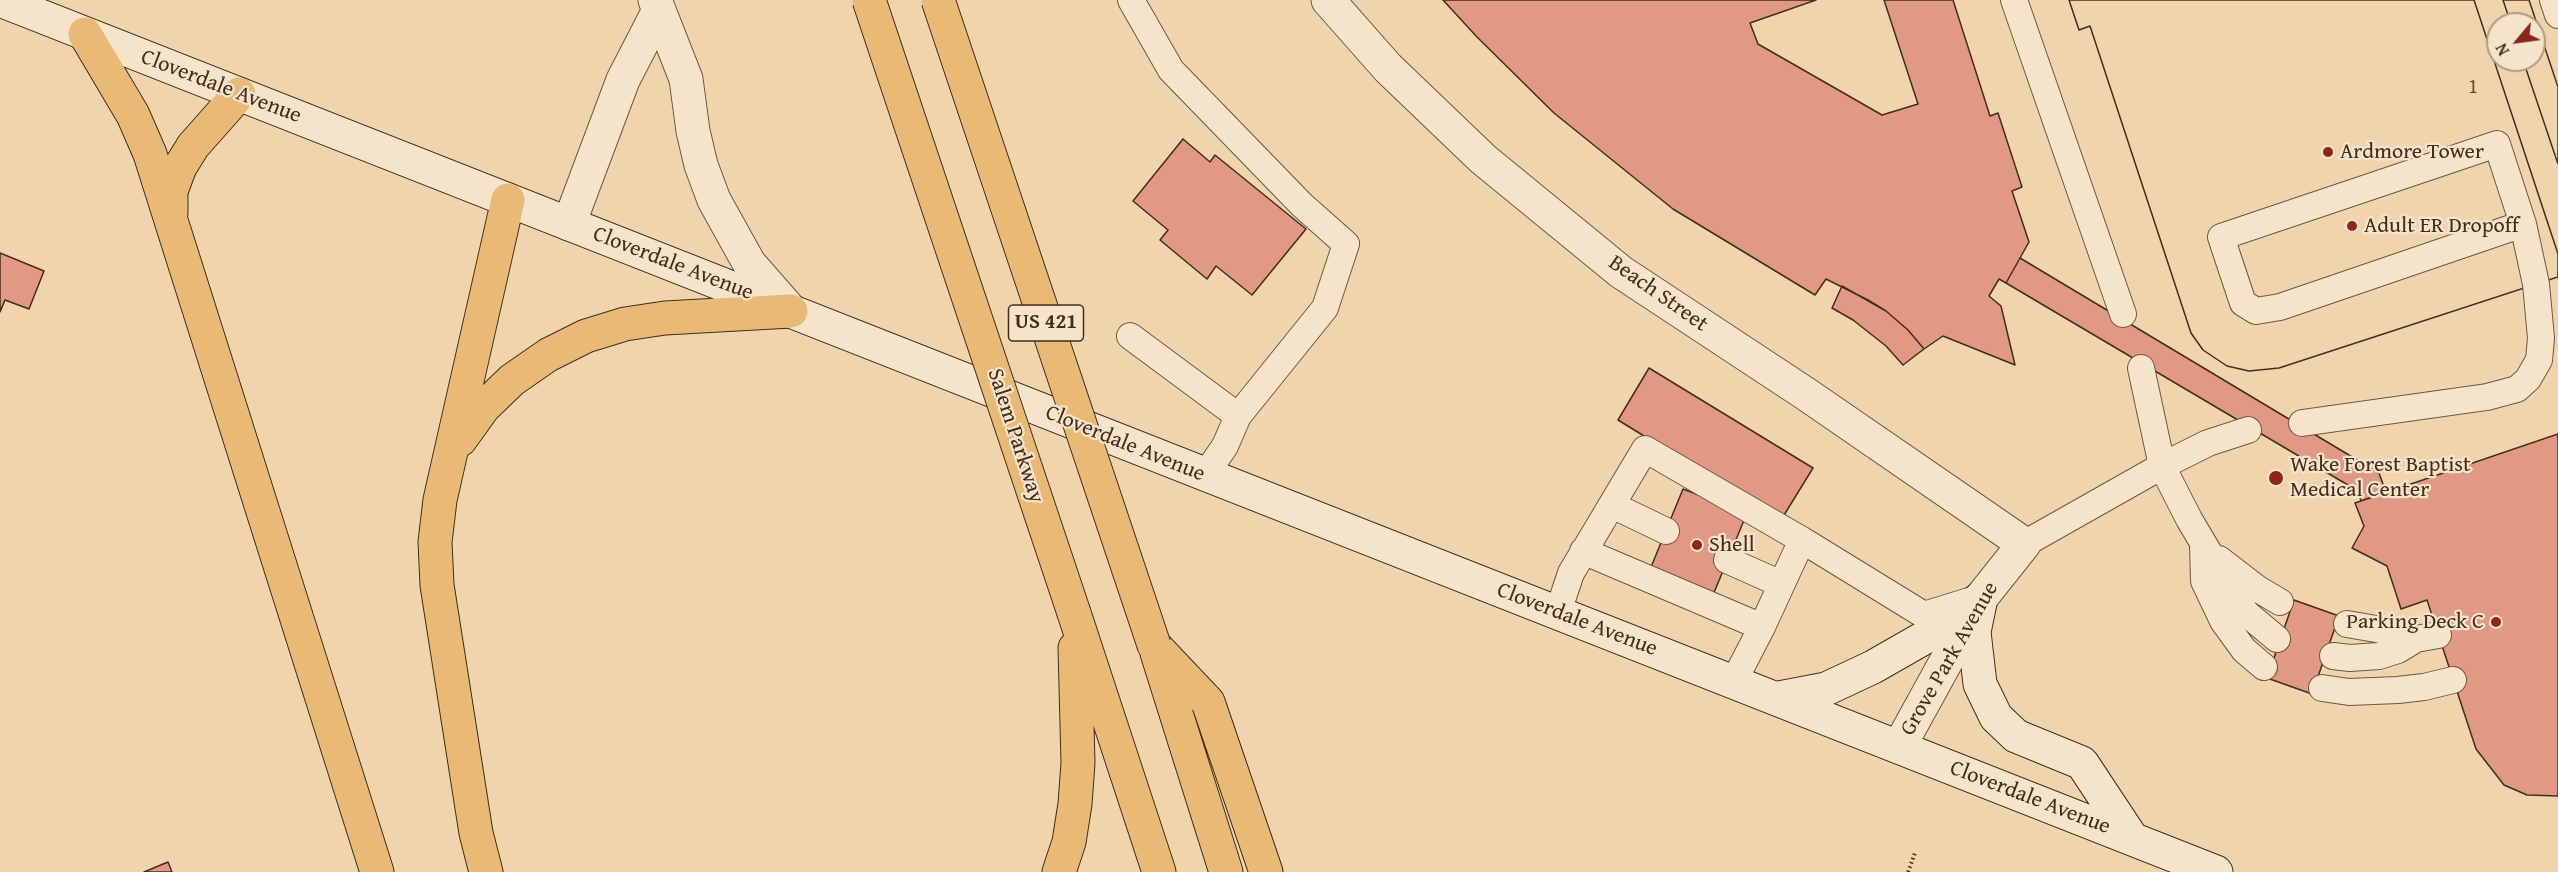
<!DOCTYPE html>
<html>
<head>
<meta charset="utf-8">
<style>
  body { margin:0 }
  #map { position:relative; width:2558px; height:872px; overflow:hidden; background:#f0d5ac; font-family:"Gentium Book Plus",serif }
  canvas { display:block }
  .north { position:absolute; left:2486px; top:12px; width:60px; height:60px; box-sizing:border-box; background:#f5e4c9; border:2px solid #ae9b85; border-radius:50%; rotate:241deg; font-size:16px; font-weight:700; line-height:24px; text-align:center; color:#432d1e }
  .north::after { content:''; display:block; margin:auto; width:21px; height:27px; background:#8f2418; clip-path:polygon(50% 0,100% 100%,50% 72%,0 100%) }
</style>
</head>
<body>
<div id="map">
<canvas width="2558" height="872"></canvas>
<div class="north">N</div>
</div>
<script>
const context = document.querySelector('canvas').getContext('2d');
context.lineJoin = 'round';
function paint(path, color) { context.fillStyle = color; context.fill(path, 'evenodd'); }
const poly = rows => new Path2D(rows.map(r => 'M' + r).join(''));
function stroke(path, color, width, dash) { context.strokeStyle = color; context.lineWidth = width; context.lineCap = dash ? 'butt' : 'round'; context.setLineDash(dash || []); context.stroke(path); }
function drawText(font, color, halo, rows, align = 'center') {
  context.font = font + ' "Gentium Book Plus",serif'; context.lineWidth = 4.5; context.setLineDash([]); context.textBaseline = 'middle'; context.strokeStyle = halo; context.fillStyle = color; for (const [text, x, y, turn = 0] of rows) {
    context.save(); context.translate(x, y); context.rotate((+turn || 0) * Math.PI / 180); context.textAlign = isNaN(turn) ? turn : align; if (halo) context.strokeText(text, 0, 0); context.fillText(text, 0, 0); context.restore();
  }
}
const building = poly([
  [1443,0,1816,0,1750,23,1758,44,1882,115,1918,104,1884,0,1953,0,1990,116,1998,113,2022,187,2012,191,2029,242,2006,283,1999,279,1989,296,2001,306,2015,365,1943,336,1924,349,1908,330,1886,311,1868,300,1826,279,1815,295,1673,209,1554,113,1477,37,1443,0],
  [2069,0,2474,0,2558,254,2558,277,2279,368,2249,371,2227,366,2203,350,2191,333,2090,26,2079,30,2069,0],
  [2069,0,2474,0,2558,254,2558,277,2279,368,2249,371,2227,366,2203,350,2191,333,2090,26,2079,30,2069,0],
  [2503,0,2529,0,2558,87,2558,164,2523,60,2534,60,2534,24,2511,24,2503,0],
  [2503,0,2529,0,2558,87,2558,164,2523,60,2534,60,2534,24,2511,24,2503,0],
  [1183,139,1210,162,1215,155,1306,229,1252,295,1216,266,1207,279,1160,240,1168,230,1133,201,1183,139],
  [0,253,44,271,29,309,5,300,0,312,0,253],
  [2020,258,2379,473,2386,492,2361,501,2358,491,2006,283,2020,258],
  [1842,286,1886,311,1908,330,1924,349,1903,365,1886,346,1853,320,1832,308,1842,286],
  [1649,368,1813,468,1781,520,1618,420,1649,368],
  [2558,434,2558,796,2527,795,2504,785,2476,749,2427,600,2401,609,2387,566,2352,548,2364,526,2355,503,2558,434],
  [1683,489,1747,513,1713,595,1649,572,1683,489],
  [2294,600,2339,616,2312,694,2267,678,2294,600],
  [168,862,172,872,144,872,168,862]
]);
paint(building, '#e19984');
stroke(building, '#432d1e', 1.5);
const service = poly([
  [1131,0,1171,70,1302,205,1346,244,1325,308,1238,416],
  [2014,0,2123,314],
  [2553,0,2558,15],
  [1130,336,1238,416,1225,446,1205,475],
  [2302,423,2487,397,2517,389,2528,379,2539,360,2541,338,2536,284,2523,224,2497,144,2221,237,2243,303,2256,311,2280,307,2523,224],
  [2248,430,2208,443,2162,466,2189,519,2234,595,2246,613,2277,639],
  [1612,505,1666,531],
  [2024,544,2162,466,2141,368],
  [2203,545,2204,581,2223,621,2244,650,2264,667],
  [1583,551,1762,627],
  [2219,559,2258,589,2280,602],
  [1727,560,1781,584],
  [1558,612,1571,573,1645,449,1802,540],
  [2347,624,2393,632,2416,639,2438,635],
  [2333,656,2350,658,2379,656,2398,650,2416,639],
  [1734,681,1762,627,1802,540,1924,615,1969,601],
  [2322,688,2349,692,2398,690,2424,687,2453,680]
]);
const minor = poly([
  [1328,0,1388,68,1483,159,1621,272,1806,394,2024,544,1981,598,1899,747]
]);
const tertiary = poly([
  [655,0,686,79,693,131,701,165,714,200,749,263,791,311],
  [569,224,623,80,658,12]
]);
const secondary = poly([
  [0,0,2216,872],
  [1981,598,1974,632,1980,684,1996,717,2016,736,2082,763,2131,837],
  [1779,698,1826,689,1873,667,1943,627,1981,598]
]);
const motorway = poly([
  [85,34,133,115,150,154,377,872],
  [171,213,171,191,180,167,193,146,239,94],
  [460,440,483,408,512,380,548,355,586,336,625,324,665,318,791,311],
  [1074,613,1159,872],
  [1154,645,1208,702,1266,872],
  [1157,653,1226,872],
  [486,872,476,833,437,585,435,542,440,500,508,200],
  [1059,872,1069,842,1075,804,1078,763,1075,648]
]);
stroke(service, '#6e5742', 28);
stroke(minor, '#6e5742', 35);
stroke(tertiary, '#6e5742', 35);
stroke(secondary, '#432d1e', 35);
stroke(motorway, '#432d1e', 35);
stroke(poly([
  [1908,872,1915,853]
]), '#432d1e', 4, [1.5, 3]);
stroke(service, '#f5e4c9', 26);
stroke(minor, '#f5e4c9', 33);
stroke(tertiary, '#f5e4c9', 33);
stroke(secondary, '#f5e4c9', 33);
stroke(motorway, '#e8ba76', 33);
const motorwayBridge = poly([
  [869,0,1074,613],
  [938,0,1154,645]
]);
stroke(motorwayBridge, '#432d1e', 35, []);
stroke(motorwayBridge, '#e8ba76', 33);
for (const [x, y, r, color] of [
  [2328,152,6,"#8f2418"],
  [2352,226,6,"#8f2418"],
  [2276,478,8,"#8f2418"],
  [1697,545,6,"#8f2418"],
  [2496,622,6,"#8f2418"]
]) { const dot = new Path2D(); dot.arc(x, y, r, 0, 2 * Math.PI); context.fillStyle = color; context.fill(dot); stroke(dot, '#f5e4c9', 2); }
drawText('20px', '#6a4838', null, [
  ["1",2473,88]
]);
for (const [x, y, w] of [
  [1046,323,75]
]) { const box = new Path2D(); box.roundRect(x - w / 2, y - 18, w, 36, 4.5); context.fillStyle = '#f5e4c9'; context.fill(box); stroke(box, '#432d1e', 1.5); }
drawText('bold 21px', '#432d1e', null, [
  ["US 421",1046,323]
]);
drawText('22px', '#432d1e', '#f5e4c9', [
  ["Cloverdale Avenue",221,87,21],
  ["Cloverdale Avenue",673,264,21],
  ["Beach Street",1658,294,35],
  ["Salem Parkway",1015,436,72],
  ["Cloverdale Avenue",1125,444,22],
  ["Cloverdale Avenue",1577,620,21],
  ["Grove Park Avenue",1950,659,-60],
  ["Cloverdale Avenue",2030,798,21]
]);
drawText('22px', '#432d1e', '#f5e4c9', [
  ["Ardmore Tower",2340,152],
  ["Adult ER Dropoff",2364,226],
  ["Wake Forest Baptist",2290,465],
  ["Medical Center",2290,490],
  ["Shell",1709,545],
  ["Parking Deck C",2484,622,"right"]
], 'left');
</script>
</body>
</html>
